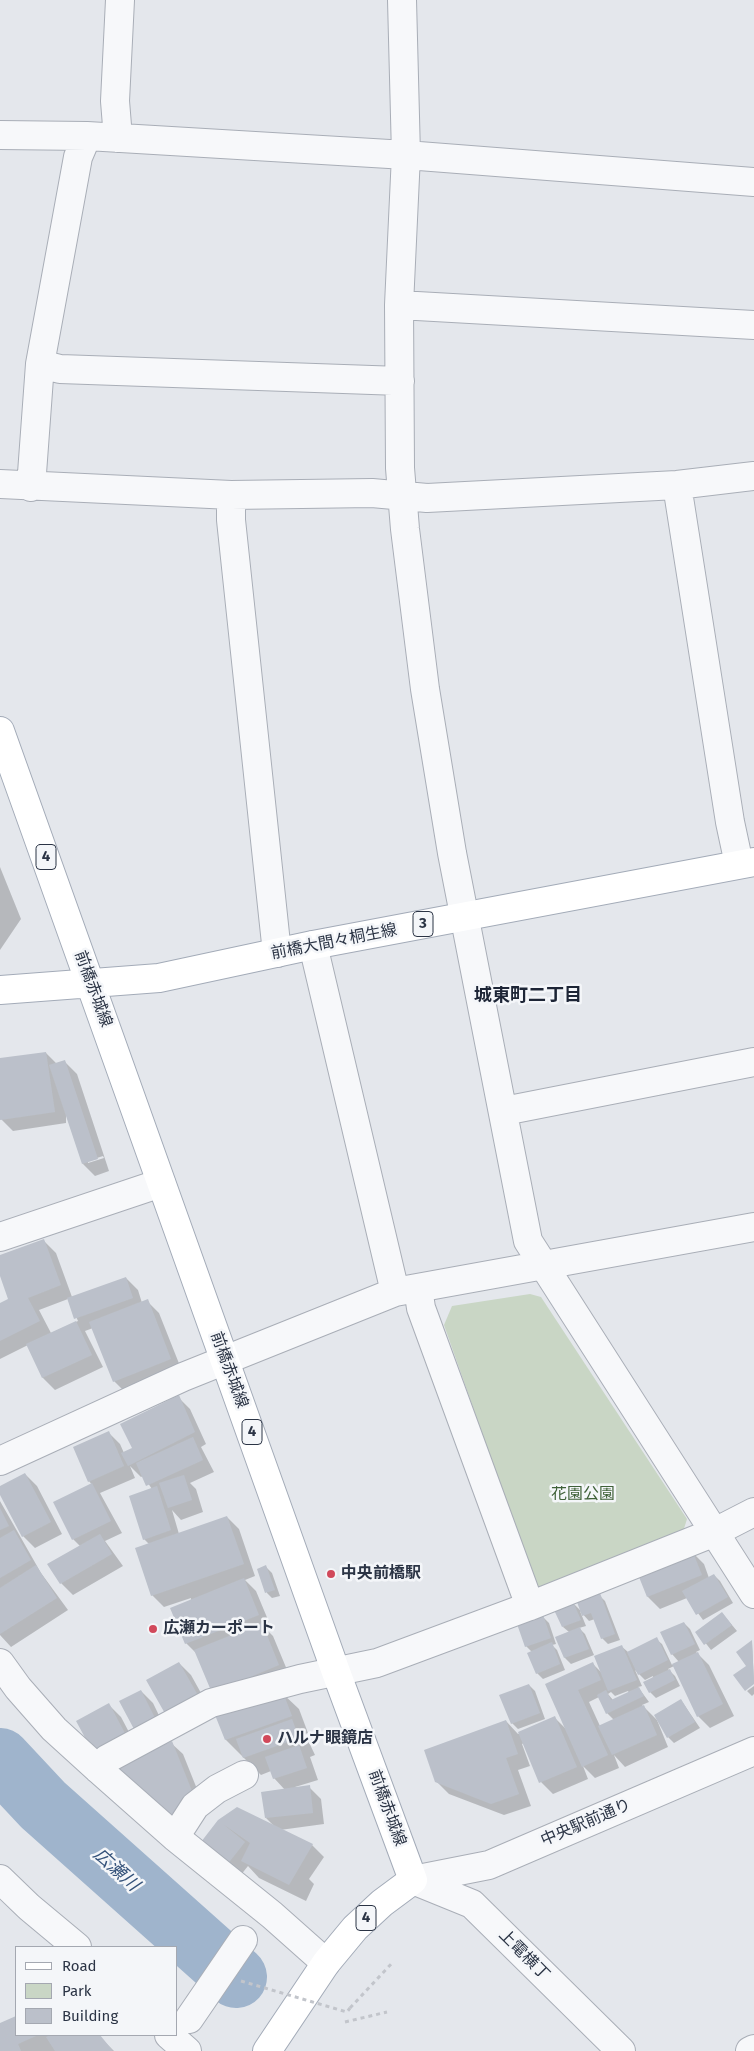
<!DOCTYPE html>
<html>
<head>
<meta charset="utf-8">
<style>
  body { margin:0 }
  #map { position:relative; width:754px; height:2051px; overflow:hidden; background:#e4e7ec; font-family:"Fira Sans",sans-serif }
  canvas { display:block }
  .legend { position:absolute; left:15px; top:1946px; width:162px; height:90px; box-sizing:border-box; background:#f4f6f9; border:1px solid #a4a8b1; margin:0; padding:6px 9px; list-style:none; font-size:15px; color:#2b3445 }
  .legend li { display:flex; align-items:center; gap:10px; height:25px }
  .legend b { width:25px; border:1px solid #a4a8b1 }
</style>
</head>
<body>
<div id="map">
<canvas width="754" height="2051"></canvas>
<ul class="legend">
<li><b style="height:6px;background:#fff"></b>Road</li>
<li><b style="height:14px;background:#c9d6c5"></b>Park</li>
<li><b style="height:14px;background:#bbc0ca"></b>Building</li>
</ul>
</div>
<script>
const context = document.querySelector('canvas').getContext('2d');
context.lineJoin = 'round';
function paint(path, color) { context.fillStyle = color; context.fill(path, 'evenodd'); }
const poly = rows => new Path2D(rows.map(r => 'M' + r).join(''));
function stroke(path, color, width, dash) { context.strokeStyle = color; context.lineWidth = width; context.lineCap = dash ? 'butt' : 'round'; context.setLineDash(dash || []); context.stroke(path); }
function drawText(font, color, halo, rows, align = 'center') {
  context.font = font + ' "Fira Sans","Noto Sans JP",sans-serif'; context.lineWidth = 5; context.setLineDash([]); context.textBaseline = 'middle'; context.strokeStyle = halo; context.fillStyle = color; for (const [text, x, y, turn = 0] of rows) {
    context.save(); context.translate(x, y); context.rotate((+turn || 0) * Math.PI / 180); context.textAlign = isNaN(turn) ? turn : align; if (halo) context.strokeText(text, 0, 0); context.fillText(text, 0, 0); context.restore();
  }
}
paint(poly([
  [530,1294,541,1297,687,1519,682,1535,548,1591,535,1584,444,1325,452,1306]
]), '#c9d6c5');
paint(poly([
  [0,867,21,919,0,950],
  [46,1053,57,1064,65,1062,77,1074,109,1171,95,1176,83,1164,66,1112,66,1123,13,1131,1,1119,0,1060],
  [103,1156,104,1158,88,1163,88,1161],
  [44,1241,56,1253,72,1297,126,1278,138,1290,142,1303,147,1301,159,1313,182,1371,126,1393,114,1381,93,1328,85,1331,103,1367,55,1390,43,1378,28,1345,0,1359,0,1305,10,1299,0,1272,0,1256],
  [68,1299,78,1321,51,1333,39,1310],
  [178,1397,190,1409,206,1444,201,1447,214,1472,190,1483,196,1489,203,1512,181,1520,172,1510,179,1534,227,1517,239,1529,255,1576,245,1580,256,1591,271,1627,266,1629,273,1636,290,1677,225,1704,197,1654,186,1643,191,1598,164,1607,152,1595,149,1544,144,1539,152,1489,143,1476,141,1477,130,1466,135,1478,100,1493,122,1533,105,1541,123,1566,73,1595,61,1583,80,1546,73,1539,92,1485,89,1481,108,1432,120,1444,124,1453,134,1448],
  [25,1474,37,1486,62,1534,35,1548,23,1536,0,1492,0,1487],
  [0,1501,41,1573,68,1610,11,1647,0,1635],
  [692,1552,704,1564,709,1578,714,1575,720,1581,733,1603,703,1620,687,1598,660,1609,648,1597,639,1573],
  [266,1567,272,1573,280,1596,272,1598,267,1593],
  [599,1595,605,1601,620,1640,608,1644,602,1638,595,1619,589,1621,580,1611,586,1626,579,1628,585,1634,594,1655,571,1664,565,1658,557,1637,569,1632,563,1627,573,1603,583,1613],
  [722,1613,737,1631,711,1650,697,1632],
  [543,1617,549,1623,556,1644,552,1645,557,1650,565,1670,543,1679,537,1673,532,1652,526,1646],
  [684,1623,690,1629,700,1650,696,1652,709,1665,734,1716,710,1728,698,1716,674,1666,668,1669,675,1676,680,1686,656,1698,650,1692,653,1676,645,1680,635,1670,642,1686,638,1687,649,1702,642,1705,657,1720,668,1747,625,1767,614,1755,619,1768,595,1778,583,1766,588,1779,553,1794,541,1782,524,1743,522,1744,530,1766,518,1770,531,1806,504,1815,449,1794,436,1781,506,1721,518,1734,555,1718,566,1729,547,1685,593,1664,602,1673,621,1646,628,1652,656,1639,662,1644,672,1665,679,1662,672,1654],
  [628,1691,629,1693,613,1700,608,1694,611,1692,615,1696],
  [599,1697,607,1713,614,1720,600,1726,589,1702],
  [752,1642,754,1683,745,1689,748,1666,737,1652],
  [179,1663,191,1675,211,1711,168,1716],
  [529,1685,535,1691,545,1719,518,1729,512,1723],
  [754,1686,754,1694,752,1696,747,1691],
  [141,1691,153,1703,167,1732,148,1742],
  [281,1692,299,1709,308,1733,305,1734,315,1755,310,1757,318,1780,295,1787,309,1787,321,1799,324,1824,280,1830,312,1845,324,1857,309,1879,314,1884,306,1901,259,1878,248,1866,236,1881,210,1858,219,1821,274,1826,266,1818,285,1790,274,1778,271,1771,261,1775,226,1740,217,1716],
  [681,1700,700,1728,674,1743,668,1737],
  [109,1705,121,1717,140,1753,109,1770],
  [171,1743,183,1754,203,1804,182,1829,119,1767],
  [16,2017,16,2035,98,2035,114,2051,0,2051,0,2024]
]), '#0003');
stroke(poly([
  [0,1759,43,1805,236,1977]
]), '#9fb4cc', 62);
paint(poly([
  [46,1052,55,1112,0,1120,0,1058],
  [65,1060,98,1159,82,1164,49,1065],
  [44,1239,61,1285,28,1298,40,1321,0,1341,0,1303,8,1299,0,1276,0,1255],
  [126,1277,133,1298,74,1319,67,1298],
  [148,1299,171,1359,113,1382,89,1322],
  [76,1321,92,1355,42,1378,26,1344],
  [179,1395,195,1432,128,1466,121,1453,132,1448,120,1424],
  [109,1431,124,1466,88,1482,73,1447],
  [193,1437,203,1460,146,1486,136,1463],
  [25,1473,51,1522,22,1537,0,1495,0,1486],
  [184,1475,192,1500,168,1508,159,1483],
  [92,1483,111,1521,72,1540,53,1502],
  [157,1486,171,1530,143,1540,129,1496],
  [0,1508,9,1526,0,1530],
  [227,1516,244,1564,151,1596,135,1548],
  [14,1530,31,1560,0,1578,0,1538],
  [100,1534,112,1554,60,1584,47,1564],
  [692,1550,702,1575,647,1597,637,1572],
  [36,1565,57,1598,0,1634,0,1588],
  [266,1565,275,1590,265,1593,257,1569],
  [714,1574,728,1597,696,1615,682,1591],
  [244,1578,259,1615,185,1644,170,1608],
  [600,1593,615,1634,601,1639,591,1613,582,1616,577,1602],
  [573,1602,581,1620,562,1627,554,1610],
  [722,1612,732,1625,704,1645,695,1632],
  [543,1615,551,1638,525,1647,517,1624],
  [684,1622,695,1644,671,1655,660,1632],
  [262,1623,279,1665,212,1693,194,1650],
  [580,1627,589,1649,564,1658,555,1637],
  [657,1637,668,1660,638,1675,627,1652],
  [752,1640,754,1684,745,1691,733,1675,746,1666,736,1652],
  [552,1642,560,1664,536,1674,527,1653],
  [622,1645,637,1680,608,1691,594,1656],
  [698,1652,723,1704,697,1717,672,1664],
  [179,1662,200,1699,167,1717,146,1680],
  [593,1662,601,1680,578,1690,608,1755,582,1767,545,1684],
  [670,1669,675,1680,649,1693,643,1682],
  [529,1684,540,1713,511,1724,499,1695],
  [639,1687,644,1696,606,1714,597,1695,606,1690,611,1700],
  [141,1690,156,1720,135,1731,119,1701],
  [282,1690,292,1716,225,1740,215,1715],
  [681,1699,695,1722,667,1738,654,1715],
  [109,1703,129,1741,96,1758,76,1721],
  [644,1705,657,1735,612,1755,598,1726],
  [555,1716,577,1767,539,1783,518,1732],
  [292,1719,299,1738,243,1758,236,1739],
  [506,1720,518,1754,506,1758,519,1794,491,1804,435,1782,424,1750],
  [172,1741,192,1791,169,1818,117,1767],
  [299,1745,307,1768,273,1779,265,1757],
  [310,1785,313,1813,265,1818,261,1792],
  [237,1807,313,1844,289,1885,241,1861,250,1843,223,1824,245,1842,223,1870,201,1842,218,1820],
  [16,2016,16,2035,38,2035,18,2044,21,2051,0,2051,0,2023],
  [50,2035,100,2035,113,2051,55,2051,46,2037]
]), '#bbc0ca');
const minor = poly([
  [402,0,406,155,399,305,400,468,405,529,425,689,452,853,528,1241,754,1594],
  [0,135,87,136,406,155,754,182],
  [118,138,115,101,120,0],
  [399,305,754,325],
  [40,364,60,369,400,381],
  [0,484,231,495,372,493,427,498,677,485,754,476],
  [677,485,730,822,739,864],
  [31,487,40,364,78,157,87,136],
  [231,495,231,520,277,953],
  [313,945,395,1292],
  [504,1111,754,1062],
  [0,1237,161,1183],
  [418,1288,421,1308,530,1606],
  [0,1461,183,1377,395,1292,754,1227],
  [0,1663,18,1688,54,1729,98,1769,175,1837,272,1915,326,1963],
  [98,1769,107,1759,211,1703,300,1679,377,1663,530,1606,715,1532,754,1512],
  [175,1837,195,1806,217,1789,244,1775],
  [0,1879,29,1907,77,1947],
  [413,1880,489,1865,754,1751],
  [413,1880,472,1904,621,2051],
  [189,2019,243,1940],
  [169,2035,187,2051],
  [750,2051,754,2049]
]);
const major = poly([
  [0,731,336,1672,413,1880,382,1903,355,1928,326,1963,267,2051],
  [0,990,159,978,313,945,754,862]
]);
stroke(minor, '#a9aeb7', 30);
stroke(major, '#a3abb8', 30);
stroke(poly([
  [350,2008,393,1962],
  [345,2022,387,2012]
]), '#c2c5cb', 3, [4, 4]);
stroke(minor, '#f7f8fa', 28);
stroke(major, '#fff', 28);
stroke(poly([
  [241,1981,347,2012,350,2008]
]), '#c2c5cb', 3, [4, 4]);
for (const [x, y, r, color] of [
  [331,1574,5,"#d1495b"],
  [153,1629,5,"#d1495b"],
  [267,1739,5,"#d1495b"]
]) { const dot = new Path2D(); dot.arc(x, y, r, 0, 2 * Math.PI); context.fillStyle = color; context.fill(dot); stroke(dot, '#f4f6f9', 2); }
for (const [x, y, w] of [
  [46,857,20],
  [423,924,20],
  [252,1432,20],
  [366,1918,20]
]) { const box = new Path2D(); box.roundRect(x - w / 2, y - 12.5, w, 25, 4); context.fillStyle = '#f4f6f9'; context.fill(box); stroke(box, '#2b3445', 1); }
drawText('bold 15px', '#2b3445', null, [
  ["4",46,857],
  ["3",423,924],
  ["4",252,1432],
  ["4",366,1918]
]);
drawText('16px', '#2b3445', '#f4f6f9', [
  ["前橋大間々桐生線",334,942,-11],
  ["前橋赤城線",93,989,70],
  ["前橋赤城線",229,1370,70],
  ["前橋赤城線",387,1808,70],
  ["中央駅前通り",586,1823,-23],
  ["上電横丁",524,1955,45]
]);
drawText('16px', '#3f6138', '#f4f6f9', [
  ["花園公園",583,1495]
]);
drawText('bold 16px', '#2b3445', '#f4f6f9', [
  ["中央前橋駅",341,1574],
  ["広瀬カーポート",163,1629],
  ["ハルナ眼鏡店",277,1739]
], 'left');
drawText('bold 18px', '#1d2536', '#f4f6f9', [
  ["城東町二丁目",528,996]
]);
drawText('italic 18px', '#34527a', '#f4f6f9', [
  ["広瀬川",116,1870,42]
]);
</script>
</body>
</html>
